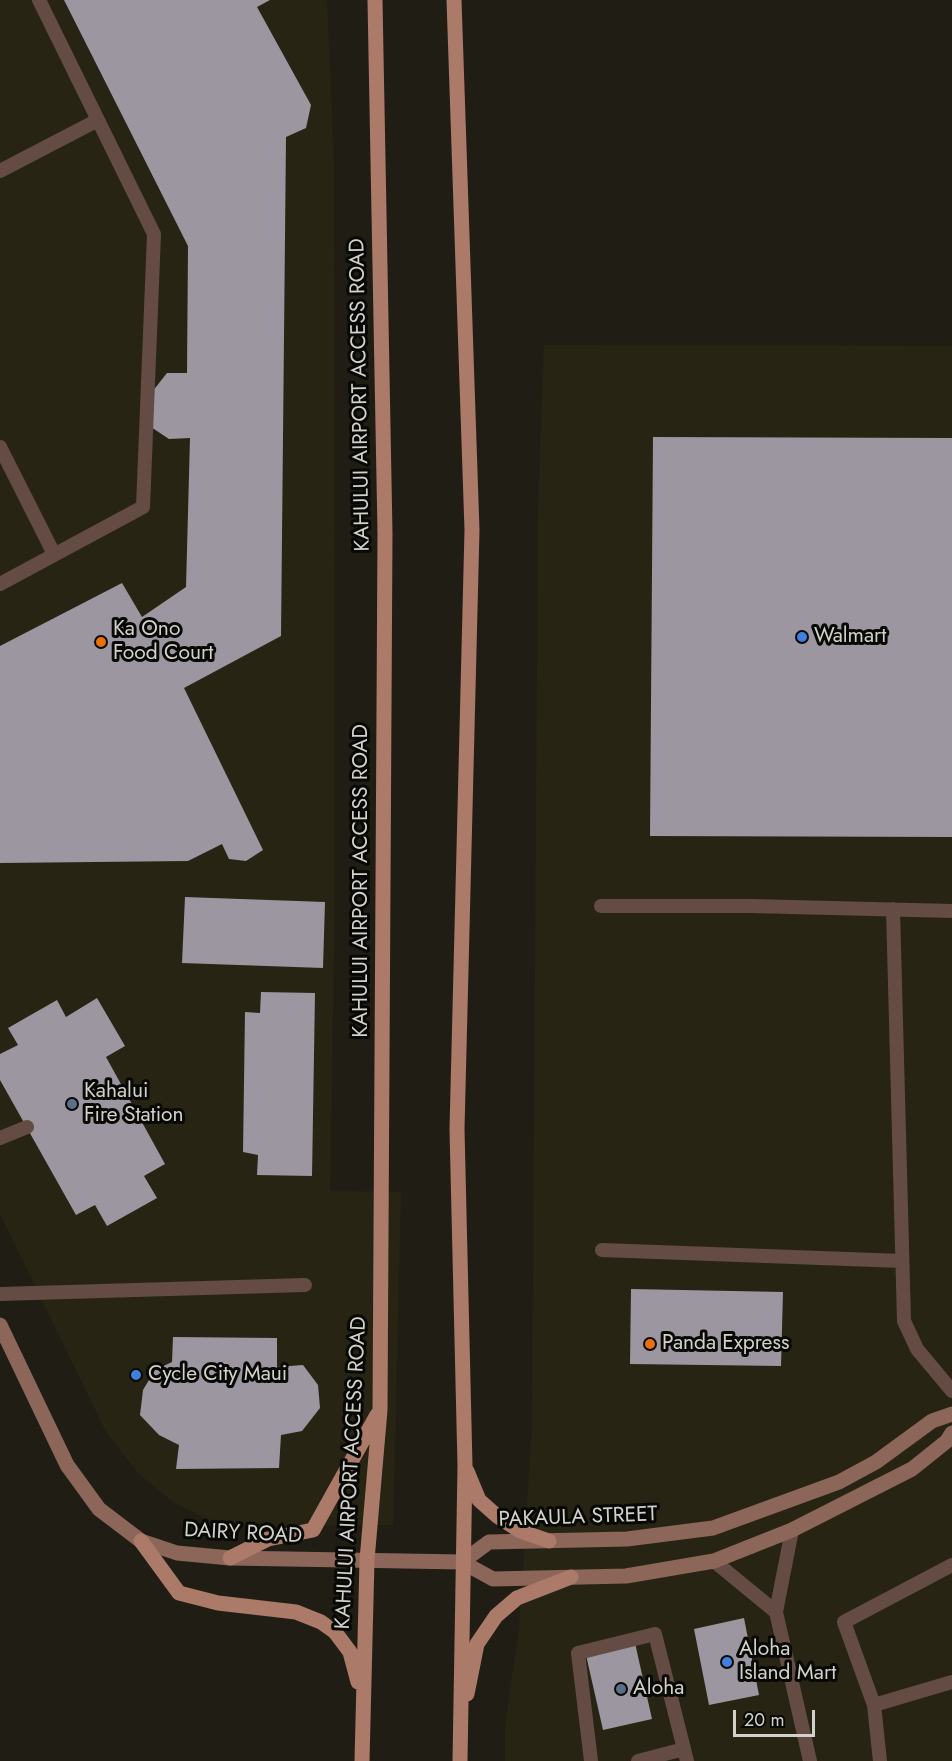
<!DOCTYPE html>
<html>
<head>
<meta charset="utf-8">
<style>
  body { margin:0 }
  #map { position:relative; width:952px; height:1761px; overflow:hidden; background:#201e14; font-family:Jost,sans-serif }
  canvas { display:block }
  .scale { position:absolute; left:733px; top:1710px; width:82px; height:27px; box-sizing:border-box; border:3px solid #d2d1cb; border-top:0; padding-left:8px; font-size:18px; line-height:21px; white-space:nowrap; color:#d2d1cb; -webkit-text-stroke:4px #080805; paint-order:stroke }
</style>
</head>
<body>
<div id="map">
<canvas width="952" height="1761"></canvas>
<div class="scale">20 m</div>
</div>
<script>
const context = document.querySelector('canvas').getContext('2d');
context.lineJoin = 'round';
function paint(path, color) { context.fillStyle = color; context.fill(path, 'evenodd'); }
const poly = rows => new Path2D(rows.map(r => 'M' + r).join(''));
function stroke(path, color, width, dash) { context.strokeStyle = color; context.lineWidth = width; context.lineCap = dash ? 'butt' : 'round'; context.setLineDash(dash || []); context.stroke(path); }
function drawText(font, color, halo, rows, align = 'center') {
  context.font = font + ' Jost,sans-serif'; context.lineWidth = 6; context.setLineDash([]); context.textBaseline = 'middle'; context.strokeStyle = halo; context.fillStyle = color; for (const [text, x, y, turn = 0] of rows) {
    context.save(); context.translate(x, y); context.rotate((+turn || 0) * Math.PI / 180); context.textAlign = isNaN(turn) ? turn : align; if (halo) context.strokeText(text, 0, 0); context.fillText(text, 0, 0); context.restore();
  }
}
paint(poly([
  [0,0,327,0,334,164,335,894,330,1191,401,1192,393,1525,254,1526,207,1519,173,1502,138,1473,106,1432,0,1214],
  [544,345,952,346,952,1761,505,1761,505,1725,519,1629,532,1425,538,508]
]), '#282414');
paint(poly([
  [64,0,270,0,257,7,311,105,306,128,286,137,281,636,184,688,263,850,246,861,229,859,222,844,188,861,0,863,0,646,122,583,142,617,186,587,190,438,169,439,151,427,152,392,167,373,187,373,188,246],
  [653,437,952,438,952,837,650,836],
  [185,897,325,902,323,968,182,963],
  [261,992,315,993,312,1176,257,1175,258,1155,243,1152,245,1012,260,1013],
  [97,998,125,1046,106,1057,165,1164,144,1176,157,1198,107,1226,95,1205,76,1215,0,1080,0,1054,18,1045,8,1028,57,1000,66,1017],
  [631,1289,783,1292,781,1366,630,1364],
  [173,1337,277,1338,277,1367,303,1365,318,1385,320,1408,302,1431,281,1435,279,1468,176,1469,179,1445,159,1435,140,1415,143,1390,155,1370,172,1362],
  [744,1618,759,1695,709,1705,694,1629],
  [635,1643,652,1719,603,1730,586,1655]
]), '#9c96a1');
stroke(poly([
  [0,171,98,120],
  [0,447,54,554],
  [0,584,143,507,154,234,39,0],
  [601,906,751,906,952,911],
  [893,909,904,1321,917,1349,952,1391],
  [0,1138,27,1127],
  [602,1250,902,1261],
  [0,1294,305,1285],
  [792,1530,776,1612,810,1761],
  [714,1561,776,1612],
  [952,1565,844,1622,874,1705,952,1682],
  [874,1705,880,1761],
  [591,1761,578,1653,655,1634,687,1761],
  [638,1761,684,1749]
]), '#644c44', 14);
stroke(poly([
  [0,1325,67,1465,99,1509,141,1541,177,1553,230,1558,462,1562,493,1579,626,1576,714,1561,792,1530,912,1469,947,1441,952,1433],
  [462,1562,489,1542,627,1539,713,1528,839,1482,876,1462,932,1421,952,1414]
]), '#8c6659', 15);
stroke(poly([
  [454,0,472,530,457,1129,465,1466,460,1761],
  [467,1471,479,1500,497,1516,520,1531,549,1541],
  [141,1541,179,1593,218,1603,296,1612,321,1622,335,1632,350,1652,358,1682],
  [230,1558,268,1539,313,1530,377,1415],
  [467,1694,477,1644,496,1616,517,1598,571,1577],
  [362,1761,367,1560,380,1410,385,533,375,0]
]), '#ab7a69', 15);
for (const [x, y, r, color] of [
  [802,637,6,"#3f7fe0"],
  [101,642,6,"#e8710a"],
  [72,1104,6,"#5c6f8a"],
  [650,1344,6,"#e8710a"],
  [136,1375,6,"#3f7fe0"],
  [727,1662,6,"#3f7fe0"],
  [621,1689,6,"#5c6f8a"]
]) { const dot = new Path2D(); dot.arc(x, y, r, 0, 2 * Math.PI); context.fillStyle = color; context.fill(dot); stroke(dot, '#080805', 2); }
drawText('21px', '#d2d1cb', '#080805', [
  ["KAHULUI AIRPORT ACCESS ROAD",361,395,-91],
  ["KAHULUI AIRPORT ACCESS ROAD",362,881,-90],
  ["KAHULUI AIRPORT ACCESS ROAD",352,1473,-87],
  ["PAKAULA STREET",578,1518,-2],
  ["DAIRY ROAD",243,1534,3]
]);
drawText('21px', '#d2d1cb', '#080805', [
  ["Ka Ono",113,630],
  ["Food Court",113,654],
  ["Walmart",814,637],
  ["Kahalui",84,1092],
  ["Fire Station",84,1116],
  ["Panda Express",662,1344],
  ["Cycle City Maui",148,1375],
  ["Aloha",739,1650],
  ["Island Mart",739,1674],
  ["Aloha",633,1689]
], 'left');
</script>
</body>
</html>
